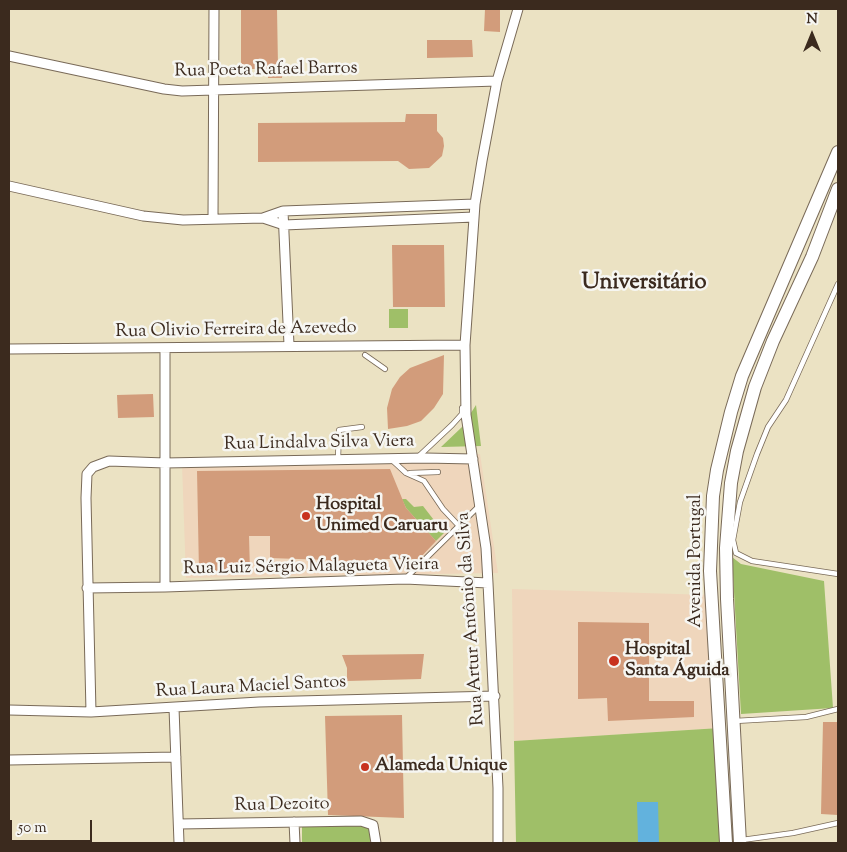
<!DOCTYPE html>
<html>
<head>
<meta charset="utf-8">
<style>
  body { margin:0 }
  #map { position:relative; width:847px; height:852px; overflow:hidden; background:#ebe2c3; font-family:"Sorts Mill Goudy",serif }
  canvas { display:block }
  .frame { position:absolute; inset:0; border:10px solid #3b2a1e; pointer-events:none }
  .north { position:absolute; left:787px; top:10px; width:50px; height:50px; -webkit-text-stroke:4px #f6f6f2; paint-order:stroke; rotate:0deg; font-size:14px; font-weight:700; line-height:20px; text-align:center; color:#3b2a1e }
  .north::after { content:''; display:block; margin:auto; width:18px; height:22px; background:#3b2a1e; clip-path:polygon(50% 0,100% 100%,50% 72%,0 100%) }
  .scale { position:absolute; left:10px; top:820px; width:82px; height:22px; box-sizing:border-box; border:2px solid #3b2a1e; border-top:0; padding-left:6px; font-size:15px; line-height:18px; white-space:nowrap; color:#3b2a1e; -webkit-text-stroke:4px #f6f6f2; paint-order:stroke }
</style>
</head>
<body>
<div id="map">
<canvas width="847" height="852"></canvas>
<div class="frame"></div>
<div class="north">N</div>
<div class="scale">50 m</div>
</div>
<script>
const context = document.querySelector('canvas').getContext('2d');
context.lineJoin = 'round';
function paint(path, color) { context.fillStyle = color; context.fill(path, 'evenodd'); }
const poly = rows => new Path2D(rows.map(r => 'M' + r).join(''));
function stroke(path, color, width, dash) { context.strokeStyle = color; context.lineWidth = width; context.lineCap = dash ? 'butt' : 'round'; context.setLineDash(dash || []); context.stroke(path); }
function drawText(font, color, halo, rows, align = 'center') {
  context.font = font + ' "Sorts Mill Goudy",serif'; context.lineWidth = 5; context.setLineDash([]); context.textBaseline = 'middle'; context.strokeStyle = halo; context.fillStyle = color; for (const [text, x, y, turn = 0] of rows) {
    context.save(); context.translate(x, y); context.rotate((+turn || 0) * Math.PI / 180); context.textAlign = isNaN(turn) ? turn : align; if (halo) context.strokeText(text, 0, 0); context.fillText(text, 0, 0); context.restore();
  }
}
paint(poly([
  [480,454,498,573,186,578,182,464],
  [512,589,710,595,720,728,514,741]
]), '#efd6bc');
paint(poly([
  [389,309,408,309,408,328,389,328],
  [476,405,481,446,441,447,462,427],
  [402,499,406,499,414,507,423,506,444,533,436,541,406,508],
  [732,557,741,564,824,581,833,708,741,714],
  [720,728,725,843,516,843,514,741],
  [370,823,370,843,302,843,302,825]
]), '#9fbf68');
paint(poly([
  [637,802,658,802,659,843,638,843]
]), '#62b2dd');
paint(poly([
  [241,9,277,9,278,66,282,66,282,78,268,78,268,69,241,69],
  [485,9,500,9,500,32,484,31],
  [427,40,472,40,473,57,427,58],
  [406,114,437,114,437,131,443,138,444,146,442,156,429,168,409,169,398,161,258,162,258,123,405,122],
  [392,245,444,245,445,307,393,307],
  [444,355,443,394,434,408,421,421,407,426,388,429,387,408,392,389,400,377,410,368],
  [153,394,154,417,118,418,117,395],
  [390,469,406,508,436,541,419,559,382,559,382,568,328,569,327,560,270,558,270,536,249,536,250,571,199,572,197,471],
  [578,622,649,623,649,701,694,701,694,717,608,721,607,698,578,699],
  [424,654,421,679,347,681,347,668,342,655],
  [402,715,404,818,328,815,325,716],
  [823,722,838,722,838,815,821,814]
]), '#d29c7b');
const lane = poly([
  [838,284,786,400,768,427,757,454,740,502,733,540,736,553,752,561,838,574],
  [365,355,385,369],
  [418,457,452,425,462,414,462,408],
  [338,459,339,430,362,427],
  [392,460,406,473,424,481,443,509,459,526],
  [410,473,438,472],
  [406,578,479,506],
  [735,721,806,717,838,709],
  [742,840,793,833,838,823]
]);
const street = poly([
  [9,56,164,89,182,91,497,81],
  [9,186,143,216,183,220,263,218,284,225,474,217],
  [283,211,289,345],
  [213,218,214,9],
  [263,218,283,211,475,204],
  [165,348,165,587],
  [9,349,465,345],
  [87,588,165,587,405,579,488,583],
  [174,708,179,843],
  [9,710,91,712,259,702,495,696],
  [91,712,86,498,87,474,93,467,109,461,165,463,425,458,473,459],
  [9,760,176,757],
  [294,822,295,843],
  [179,824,361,821,373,825,376,843],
  [498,843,498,788,488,583,486,548,466,415,465,345,475,204,482,161,497,81,518,9]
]);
const secondary = poly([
  [726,843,710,571,713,496,717,470,731,412,742,376,838,152],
  [740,843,727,599,726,548,731,483,737,451,755,387,773,341,812,257,838,189]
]);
stroke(lane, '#796a58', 6);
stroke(street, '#796a58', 11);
stroke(secondary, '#796a58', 14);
stroke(lane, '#fff', 4.5);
stroke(street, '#fff', 9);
stroke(secondary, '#fff', 12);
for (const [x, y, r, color] of [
  [306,516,5,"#c8321e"],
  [614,661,6,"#c8321e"],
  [365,767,5,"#c8321e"]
]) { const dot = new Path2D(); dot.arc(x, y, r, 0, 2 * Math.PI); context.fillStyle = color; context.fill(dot); stroke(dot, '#f6f6f2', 2); }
drawText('18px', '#3b2a1e', '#f6f6f2', [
  ["Rua Poeta Rafael Barros",266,71,-1],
  ["Rua Olivio Ferreira de Azevedo",236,331,-1],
  ["Rua Lindalva Silva Viera",319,444,-1],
  ["Avenida Portugal",697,561,-90],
  ["Rua Luiz Sérgio Malagueta Vieira",311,568,-1],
  ["Rua Artur Antônio da Silva",472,619,-94],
  ["Rua Laura Maciel Santos",251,688,-3],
  ["Rua Dezoito",282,806,-1]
]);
drawText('bold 18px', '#3b2a1e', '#f6f6f2', [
  ["Hospital",316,506],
  ["Unimed Caruaru",316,527],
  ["Hospital",625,651],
  ["Santa Águida",625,672],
  ["Alameda Unique",375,767]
], 'left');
drawText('bold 22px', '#3b2a1e', '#f6f6f2', [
  ["Universitário",644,284]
]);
</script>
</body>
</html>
